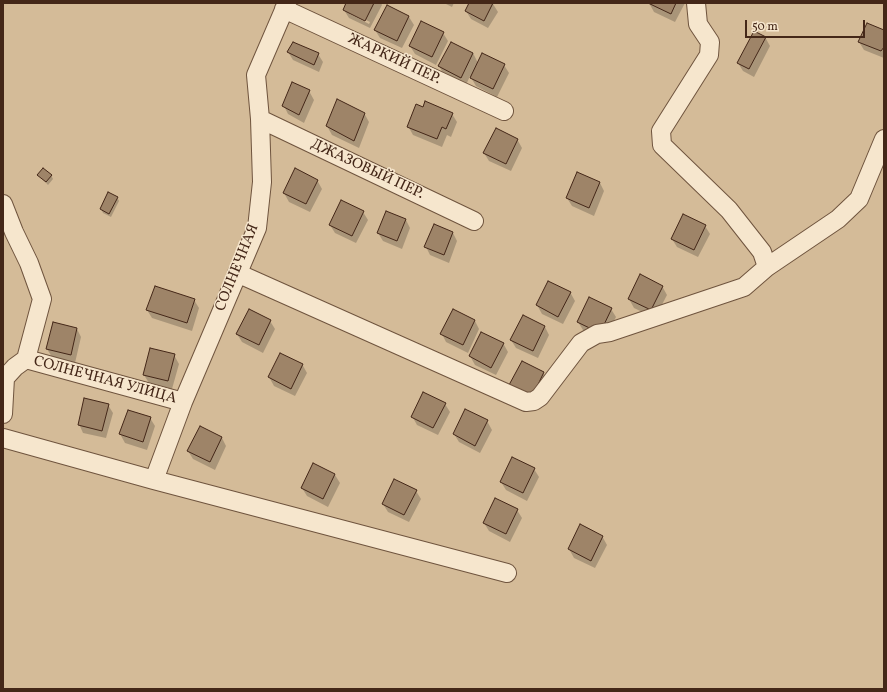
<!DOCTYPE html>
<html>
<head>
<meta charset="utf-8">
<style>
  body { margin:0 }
  #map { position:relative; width:887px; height:692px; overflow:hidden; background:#f1d9b2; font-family:Vollkorn,serif }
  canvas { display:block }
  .frame { position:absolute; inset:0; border:4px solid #442718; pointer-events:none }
  .scale { position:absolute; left:745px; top:20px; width:120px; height:18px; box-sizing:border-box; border:2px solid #442718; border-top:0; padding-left:5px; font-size:12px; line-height:14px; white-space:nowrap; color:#442718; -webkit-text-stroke:3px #f6e6cd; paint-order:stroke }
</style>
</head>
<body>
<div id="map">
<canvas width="887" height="692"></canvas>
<div class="frame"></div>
<div class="scale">50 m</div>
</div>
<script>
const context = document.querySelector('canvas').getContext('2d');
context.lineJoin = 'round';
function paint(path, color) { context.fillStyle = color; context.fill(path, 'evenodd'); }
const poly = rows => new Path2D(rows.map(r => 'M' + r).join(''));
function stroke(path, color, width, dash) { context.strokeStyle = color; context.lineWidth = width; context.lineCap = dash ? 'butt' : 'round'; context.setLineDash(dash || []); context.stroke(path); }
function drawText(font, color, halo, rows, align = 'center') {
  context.font = font + ' Vollkorn,serif'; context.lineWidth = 3; context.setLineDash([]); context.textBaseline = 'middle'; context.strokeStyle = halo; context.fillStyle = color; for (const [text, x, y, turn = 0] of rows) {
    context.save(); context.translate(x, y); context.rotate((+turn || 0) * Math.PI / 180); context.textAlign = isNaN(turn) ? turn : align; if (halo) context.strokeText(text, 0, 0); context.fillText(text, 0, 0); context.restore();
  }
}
paint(poly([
  [3,3,884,3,884,689,3,689]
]), '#d4bb98');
paint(poly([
  [347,3,381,3,382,5,370,28,349,18,344,10],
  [350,12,370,22,369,24,350,14],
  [444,3,454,3,452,7],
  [470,3,493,4,498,12,488,28,471,19,466,11],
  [649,3,685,3,675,22,654,12],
  [387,6,409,17,414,25,402,48,380,38,375,30],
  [884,31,884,58,864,50,859,42],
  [443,33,448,41,436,65,415,54,410,46],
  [765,37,770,46,754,77,743,71,738,63],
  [288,52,318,54,323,62,319,72,293,60],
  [473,53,478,63,504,65,509,73,497,97,476,86,470,76,466,85,444,75,439,66],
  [309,91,314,100,304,123,288,114,284,106],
  [423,108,452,114,457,122,451,137,447,135,442,147,413,135,408,126],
  [364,113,369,122,359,148,332,135,327,126],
  [517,139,522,148,511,171,489,161,484,153],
  [39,175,51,175,53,179,48,185],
  [317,180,322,189,310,212,289,202,284,193],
  [600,183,604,191,594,216,572,206,567,198],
  [117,197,119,201,111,217,103,213,101,209],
  [363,212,368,220,356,243,335,233,330,225],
  [386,212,406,220,410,228,402,249,383,241,378,233],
  [434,226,453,233,457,241,449,263,430,255,426,247],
  [705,226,710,234,698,257,677,247,672,239],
  [662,286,667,295,655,318,634,308,629,299],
  [570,292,575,301,563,324,542,314,537,305],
  [194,300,199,308,192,331,152,318,147,310],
  [611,309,616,317,604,340,583,330,578,322],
  [453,311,475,321,479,329,468,353,446,342,442,334],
  [270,321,275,329,263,353,242,342,237,334],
  [545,327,549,335,538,358,516,348,511,340],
  [77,329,81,337,75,363,52,357,47,349],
  [503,343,508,352,496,375,475,365,470,356],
  [174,355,179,364,172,389,149,383,144,375],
  [302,364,307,373,295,396,274,386,269,377],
  [543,372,548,381,537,404,515,394],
  [445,404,450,412,438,435,417,425,412,416],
  [108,405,113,413,106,438,83,433,79,424],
  [150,418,155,426,147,450,125,443,120,434],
  [487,421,492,430,480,453,459,442,454,434],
  [200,428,222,438,226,446,215,470,193,459,188,451],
  [313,464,335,475,340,483,328,507,307,496,302,488],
  [534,469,539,477,527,501,506,490,501,482],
  [416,491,421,499,409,522,388,512,383,504],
  [517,510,522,518,510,542,489,531,484,523],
  [602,536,607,545,595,568,574,558,569,549]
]), '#0003');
const building = poly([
  [346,3,374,3,365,21,343,10,346,3],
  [469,3,493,3,484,21,465,11,469,3],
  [648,3,676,3,671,14,648,3],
  [387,5,409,16,397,41,374,30,387,5],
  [421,21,444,32,432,57,409,46,421,21],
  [867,23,884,30,884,47,881,51,858,42,867,23],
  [754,31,766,37,749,69,737,63,754,31],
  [293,42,319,53,314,65,287,52,293,42],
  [451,42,473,53,461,78,438,66,451,42],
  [482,53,505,64,493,89,470,78,482,53],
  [292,82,310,90,299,115,282,106,292,82],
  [337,99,365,113,354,141,326,126,337,99],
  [425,101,453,113,446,129,442,127,437,139,407,127,416,104,423,107,425,101],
  [496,128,518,139,506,164,483,153,496,128],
  [43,168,52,175,46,182,37,175,43,168],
  [295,168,318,180,306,204,283,193,295,168],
  [577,172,600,182,589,208,566,198,577,172],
  [108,192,118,197,109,214,100,209,108,192],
  [341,200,364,211,352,236,329,225,341,200],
  [386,211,406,219,397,241,377,233,386,211],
  [683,214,706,225,694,250,671,239,683,214],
  [434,224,453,232,444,255,424,247,434,224],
  [640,274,663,286,651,310,628,299,640,274],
  [548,281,571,292,558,317,536,305,548,281],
  [155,286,195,299,187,323,146,310,155,286],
  [589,297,612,308,600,333,577,322,589,297],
  [249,309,271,320,259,345,236,334,249,309],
  [453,309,475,320,463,345,440,334,453,309],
  [523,315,545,326,533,351,510,340,523,315],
  [53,322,77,328,71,355,46,349,53,322],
  [481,332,504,343,491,368,469,356,481,332],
  [150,348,175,354,168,381,143,375,150,348],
  [280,353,303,364,291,389,268,377,280,353],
  [522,361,544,372,532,397,509,385,522,361],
  [423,392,446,403,433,428,411,417,423,392],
  [84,398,109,404,102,431,78,425,84,398],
  [465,409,488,420,475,446,453,434,465,409],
  [128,410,151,417,143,442,119,434,128,410],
  [200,426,222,437,210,462,187,451,200,426],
  [512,457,535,468,523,493,500,482,512,457],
  [313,463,335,474,323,499,301,488,313,463],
  [394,479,417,490,404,515,382,504,394,479],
  [495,498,518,509,506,534,483,523,495,498],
  [580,524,603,536,591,561,568,549,580,524]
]);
paint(building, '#9e8468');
stroke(building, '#442718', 1);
const minor = poly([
  [696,3,698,24,710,42,709,55,661,131,662,145,729,210,762,252,767,267],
  [284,9,504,111],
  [260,119,474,221],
  [3,204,14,232,29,263,42,299,26,359,15,367,5,378,3,414],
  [237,273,526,402,534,401,540,397,581,343,597,334,610,332,744,287,767,267,838,219,859,199,884,139],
  [26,359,183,402],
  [3,438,154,480,507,573],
  [154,480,183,402,257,228,262,182,260,119,256,75,287,3]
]);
stroke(minor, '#6f543e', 20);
stroke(minor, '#f6e6cd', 18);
drawText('15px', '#442718', '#f6e6cd', [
  ["ЖАРКИЙ ПЕР.",394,60,25],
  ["ДЖАЗОВЫЙ ПЕР.",367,170,25],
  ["СОЛНЕЧНАЯ",238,268,-68],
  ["СОЛНЕЧНАЯ УЛИЦА",105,381,15]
]);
</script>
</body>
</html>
